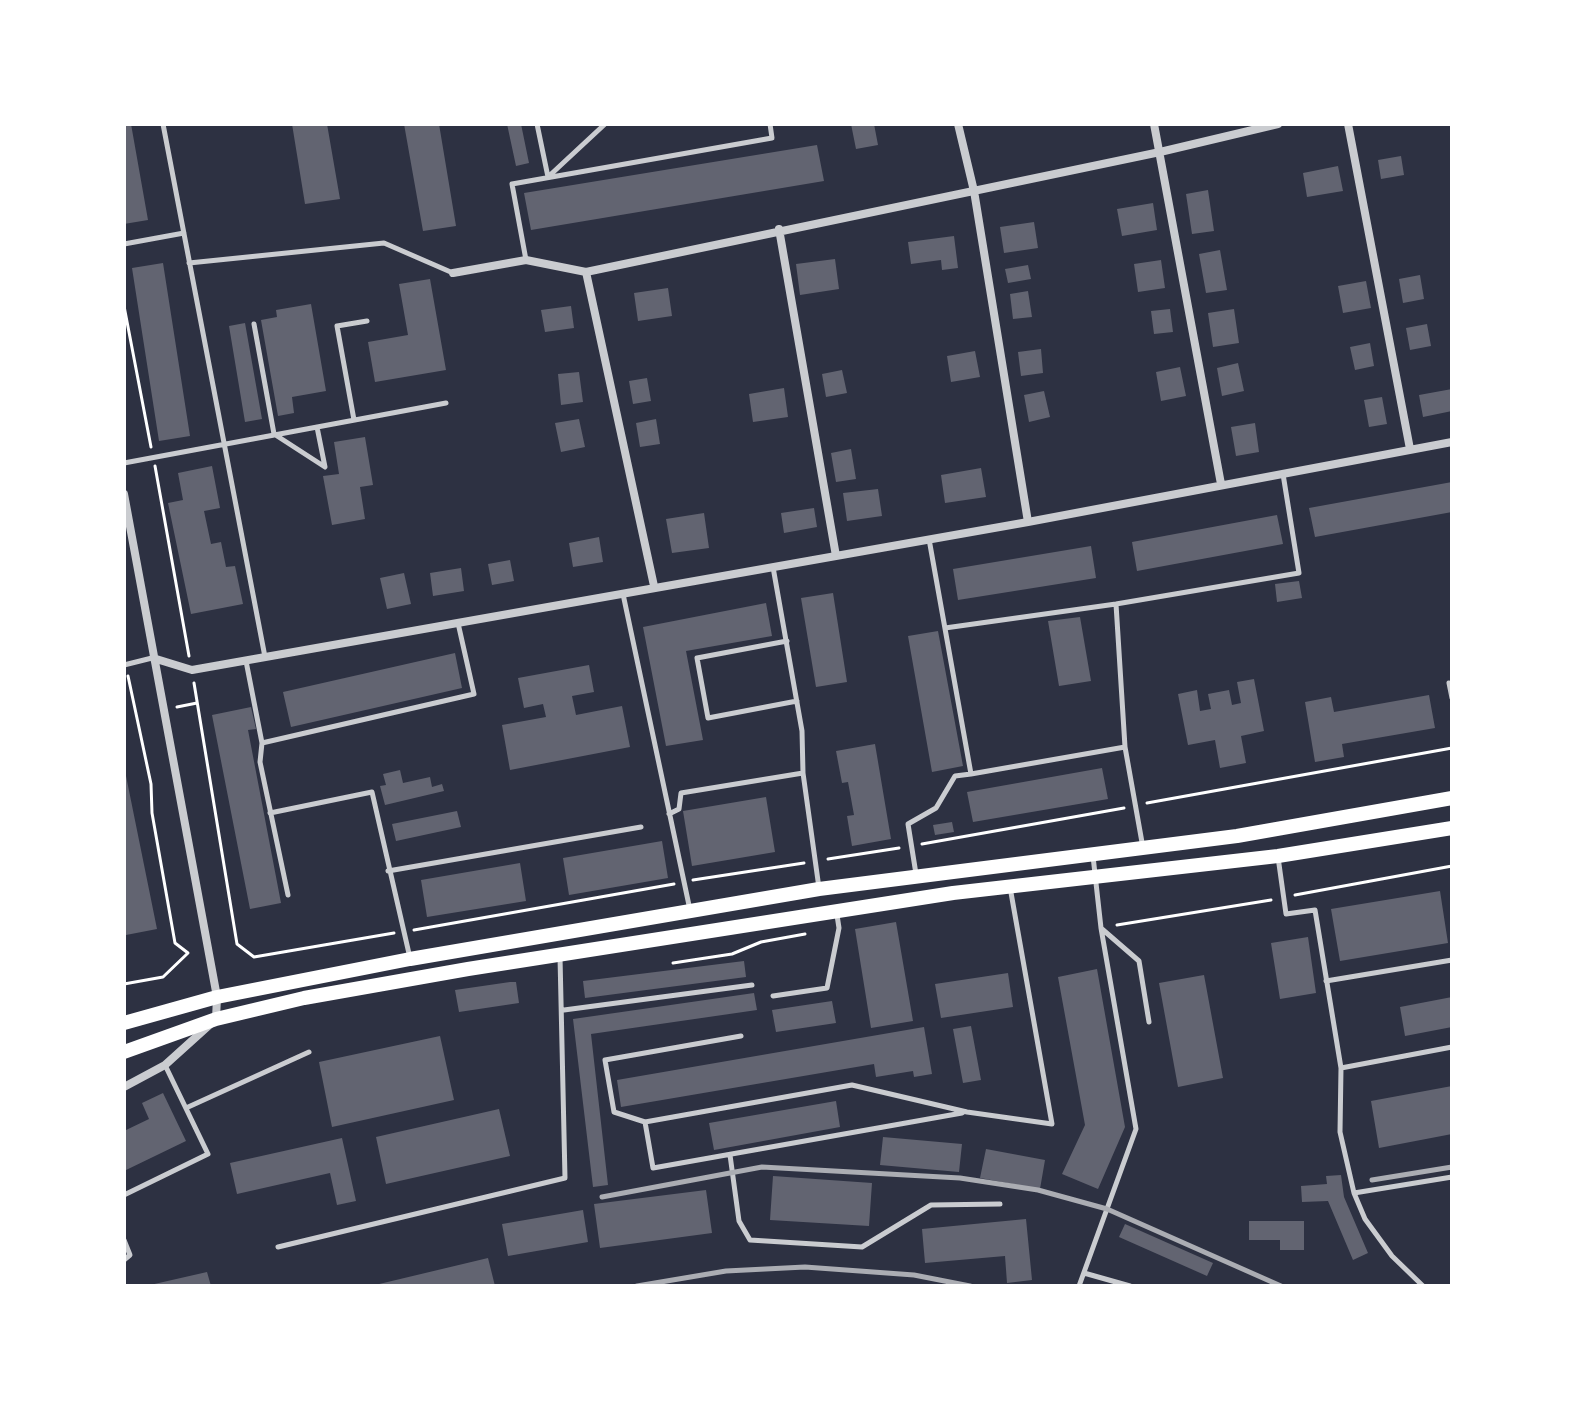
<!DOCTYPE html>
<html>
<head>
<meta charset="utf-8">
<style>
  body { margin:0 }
  #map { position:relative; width:1576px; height:1410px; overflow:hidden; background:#2d3142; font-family:"PT Sans",sans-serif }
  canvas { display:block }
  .frame { position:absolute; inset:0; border:126px solid #fff; pointer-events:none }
</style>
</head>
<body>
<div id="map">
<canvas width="1576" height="1410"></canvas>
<div class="frame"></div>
</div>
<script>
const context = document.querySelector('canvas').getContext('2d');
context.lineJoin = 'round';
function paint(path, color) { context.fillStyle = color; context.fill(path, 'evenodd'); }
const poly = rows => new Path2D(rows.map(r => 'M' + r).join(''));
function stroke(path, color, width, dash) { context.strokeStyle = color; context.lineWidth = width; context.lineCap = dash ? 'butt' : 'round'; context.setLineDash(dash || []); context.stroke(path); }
paint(poly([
  [124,124,131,124,148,220,124,224],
  [292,124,327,124,340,199,305,204],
  [404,124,439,124,456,226,423,231],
  [507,124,521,124,529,163,516,166],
  [851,124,874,124,878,145,856,149],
  [817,145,824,181,531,230,524,193],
  [1401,156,1404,175,1381,179,1378,160],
  [1338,166,1343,191,1307,197,1303,173],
  [1208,190,1214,231,1192,234,1186,194],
  [1153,203,1157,230,1122,236,1117,209],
  [1034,222,1038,248,1004,253,1000,227],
  [954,236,958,268,942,270,941,260,911,264,908,242],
  [1220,250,1227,290,1206,293,1199,254],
  [835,259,839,289,800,295,796,264],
  [1161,260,1165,288,1138,292,1134,264],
  [163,263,190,436,159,441,132,268],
  [1028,265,1031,279,1008,283,1005,269],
  [1420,275,1424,299,1403,303,1399,279],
  [430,279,446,370,375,382,368,342,408,335,399,284],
  [1366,281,1371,308,1343,313,1338,286],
  [668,288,672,316,638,321,634,293],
  [1028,291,1032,317,1013,319,1010,294],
  [311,304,326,391,292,397,294,413,278,416,261,320,277,317,276,310],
  [571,306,574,328,545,332,541,310],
  [1170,309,1173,332,1154,334,1151,311],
  [1234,309,1239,343,1213,347,1208,313],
  [245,323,262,419,245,422,229,326],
  [1427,324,1431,346,1410,350,1406,328],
  [1370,343,1374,366,1355,370,1350,347],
  [1041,349,1043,373,1021,376,1018,352],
  [975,351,980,377,951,382,947,356],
  [1238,363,1244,391,1222,396,1217,368],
  [1180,367,1186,396,1161,401,1156,372],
  [842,370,847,393,826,397,822,374],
  [579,372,583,402,561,405,558,374],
  [647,378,651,401,633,404,629,381],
  [784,388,788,417,753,422,749,394],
  [1452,389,1452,411,1423,417,1419,395],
  [1044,391,1050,417,1029,422,1024,395],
  [1382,397,1387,424,1369,427,1364,400],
  [579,419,585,447,561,452,555,423],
  [656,419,660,444,640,447,636,423],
  [1255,423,1259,452,1236,456,1231,427],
  [365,437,373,485,360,487,365,519,332,525,323,476,339,474,334,442],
  [851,449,856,479,836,482,831,453],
  [212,466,220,508,204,511,211,544,221,542,226,567,235,566,243,604,191,614,168,503,183,500,178,473],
  [981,468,986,497,945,503,941,475],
  [1452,482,1452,512,1315,537,1309,508],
  [878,489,882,516,847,521,843,493],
  [814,508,817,527,784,533,781,513],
  [704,513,709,548,672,553,666,519],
  [1277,515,1283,544,1137,571,1132,542],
  [599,537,603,562,573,567,569,543],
  [1091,546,1096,578,958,600,953,569],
  [510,560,514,581,492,585,488,564],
  [461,568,464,591,433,596,430,573],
  [404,573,411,604,387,609,380,578],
  [1299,581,1302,598,1277,602,1275,584],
  [833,593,847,682,816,687,801,598],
  [766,603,772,636,686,651,703,740,666,746,643,627],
  [1080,617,1091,681,1059,686,1048,621],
  [938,631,963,766,932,772,908,636],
  [455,653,462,688,291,727,283,692],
  [589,665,594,692,572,696,576,715,622,706,630,747,510,770,502,725,546,717,543,704,524,708,518,678],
  [1254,679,1264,731,1241,736,1246,763,1220,768,1215,740,1188,745,1178,694,1197,690,1200,711,1211,709,1208,694,1229,690,1232,705,1241,703,1237,682],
  [1429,695,1435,728,1342,744,1344,757,1315,762,1305,702,1331,697,1334,712],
  [251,707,256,729,248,730,281,903,250,909,212,715],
  [875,744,891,839,852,846,847,816,854,815,848,782,842,783,836,751],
  [124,766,157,929,126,935,124,926],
  [1102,768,1108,799,973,822,967,792],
  [400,770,403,783,430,777,432,787,442,784,444,791,385,805,380,786,386,785,383,774],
  [766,797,775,852,692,866,683,811],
  [457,811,461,827,396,841,392,824],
  [952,822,954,832,935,835,933,825],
  [662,841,668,878,569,895,563,858],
  [520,863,526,901,427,917,421,880],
  [1440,891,1448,943,1340,961,1331,909],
  [896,922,913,1021,871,1028,855,929],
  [1308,937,1316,993,1280,999,1271,943],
  [744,961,746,977,585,998,583,981],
  [1097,969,1125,1127,1098,1189,1062,1174,1085,1125,1058,977],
  [1008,973,1013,1007,941,1018,935,984],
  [1204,975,1223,1078,1178,1087,1159,983],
  [510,982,516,982,519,1003,459,1012,455,990],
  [754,993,757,1010,591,1034,608,1185,593,1187,573,1019],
  [1452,997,1452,1027,1405,1036,1400,1007],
  [832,1001,836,1023,776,1032,772,1010],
  [971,1026,981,1080,963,1083,953,1029],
  [924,1027,932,1074,914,1077,913,1071,876,1077,874,1064,621,1107,617,1080],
  [440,1036,454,1100,332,1127,319,1062],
  [1452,1086,1452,1134,1379,1148,1371,1101],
  [163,1093,186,1141,124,1171,124,1131,149,1119,142,1103],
  [836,1101,840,1127,714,1150,709,1123],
  [499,1109,510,1156,386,1184,376,1137],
  [883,1137,962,1144,959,1172,880,1165],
  [342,1138,356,1201,337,1205,330,1173,237,1194,230,1163],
  [986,1149,1045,1160,1040,1189,980,1178],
  [1341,1175,1344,1197,1368,1253,1353,1260,1328,1201,1302,1202,1301,1186,1327,1184,1326,1176],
  [773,1176,872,1183,869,1226,770,1220],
  [706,1190,712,1233,600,1248,594,1204],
  [583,1210,588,1242,508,1256,502,1224],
  [1026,1219,1032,1280,1007,1283,1005,1256,925,1263,922,1229],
  [1249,1221,1304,1221,1304,1250,1280,1250,1280,1240,1249,1240],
  [1125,1224,1213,1263,1207,1276,1119,1237],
  [488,1258,495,1286,375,1286,375,1285],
  [207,1272,211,1286,151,1286,150,1285]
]), '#626471');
stroke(poly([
  [124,306,151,447],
  [155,466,189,656],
  [194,683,237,944,254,957,394,933],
  [177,707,197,703],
  [1147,803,1452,748],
  [922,844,1124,808],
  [828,859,899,848],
  [693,880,804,863],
  [1295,895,1452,866],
  [1117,925,1271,900],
  [414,930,674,884],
  [673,963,732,954,761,942,805,934],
  [124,984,163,977,188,953,175,943,152,813,151,784,128,676]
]), '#fff', 3);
stroke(poly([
  [163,124,265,657],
  [537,124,548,177,605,124],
  [124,244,184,233],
  [526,260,512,184,772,138,770,124],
  [189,263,384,243,453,273],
  [254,324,274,434,325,467,317,427],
  [354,420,337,326,367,321],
  [124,463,446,403],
  [773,567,802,731,803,773,819,888],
  [623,594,690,910],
  [1116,604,1125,747,1143,848],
  [945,628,1116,604,1299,573,1283,474],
  [787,641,697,658,708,718,797,701],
  [246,661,262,743,260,762,288,895],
  [124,665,152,658],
  [1449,683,1452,698],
  [262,743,474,694,458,623],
  [971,774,1125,747],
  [270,813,372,792,410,958],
  [669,814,679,809,681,793,803,773],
  [1278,857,1286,914,1315,910,1341,1068,1340,1132,1354,1193,1365,1219,1392,1256,1423,1286],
  [388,871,641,827],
  [916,874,908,824,936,808,955,776,971,774,929,539],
  [1102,929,1139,961,1149,1022],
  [1326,981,1452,960],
  [773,996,827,988,839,928,837,915],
  [564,1010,752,985],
  [741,1036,605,1060,614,1112,645,1122,852,1085,967,1112,1052,1124,1010,887],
  [1341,1068,1452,1047],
  [186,1108,309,1052],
  [645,1122,653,1168,962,1113],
  [730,1155,739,1221,750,1240,862,1247,931,1205,1000,1204],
  [1354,1193,1452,1177],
  [124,1195,208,1154,165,1065],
  [124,1240,130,1255,124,1260],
  [278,1247,565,1178,560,957],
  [1084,1273,1130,1286],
  [1079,1286,1136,1129,1101,928,1093,856]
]), '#caccd0', 5);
stroke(poly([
  [958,124,974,191,1028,522],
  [1154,124,1221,484],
  [1348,124,1410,449],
  [779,229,836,556],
  [586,272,654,586],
  [453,273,526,260,586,272,1160,152,1278,124],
  [124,494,217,997,216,1019,165,1065,124,1087],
  [153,658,192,670,1028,522,1452,442]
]), '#caccd0', 8);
stroke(poly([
  [124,1023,217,997,410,959,819,889,1237,836,1452,798],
  [124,1052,216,1019,304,998,468,969,953,893,1278,856,1452,828]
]), '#fff', 14);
stroke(poly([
  [1372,1180,1452,1167],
  [602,1197,762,1167,960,1178,1038,1190,1107,1209,1281,1286],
  [637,1286,726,1271,805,1267,914,1275,970,1286]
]), '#abadb3', 5);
</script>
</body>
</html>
